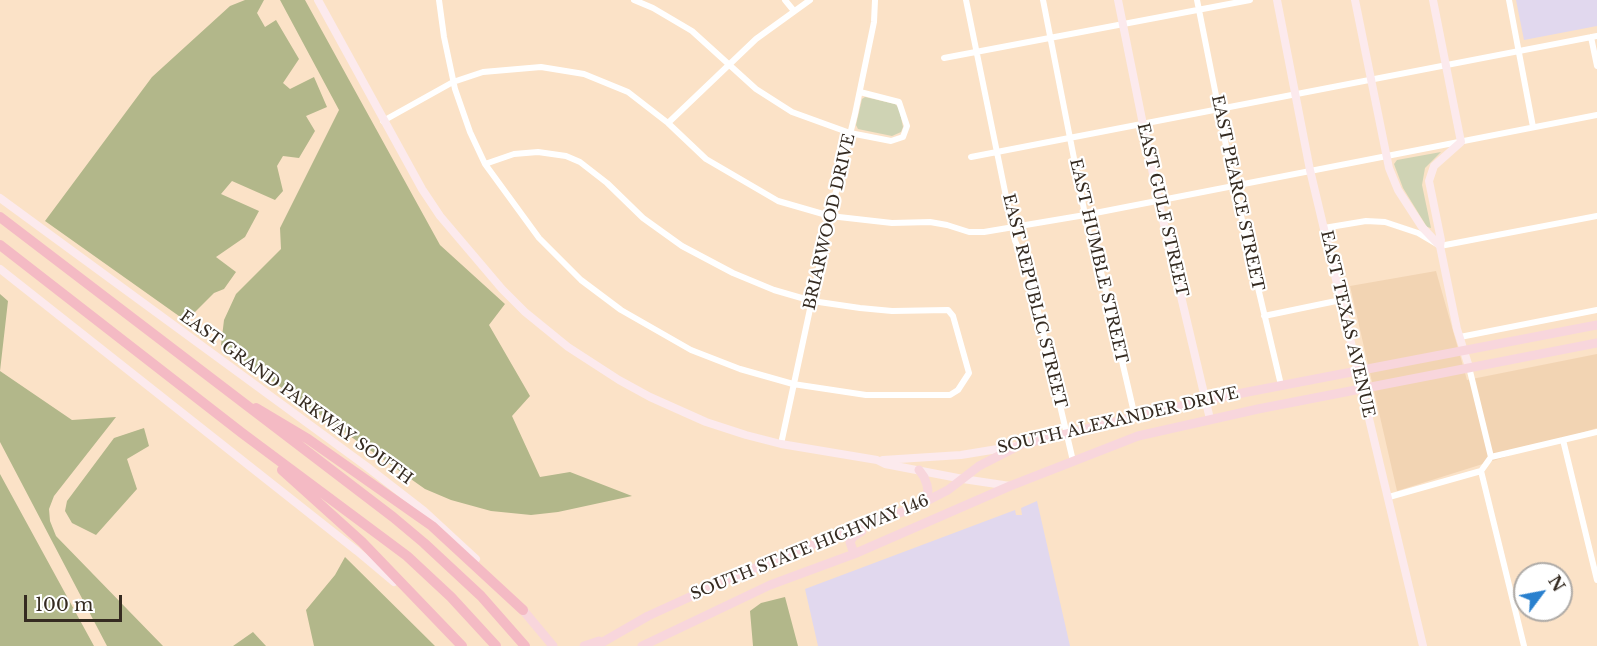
<!DOCTYPE html>
<html>
<head>
<meta charset="utf-8">
<style>
  body { margin:0 }
  #map { position:relative; width:1597px; height:646px; overflow:hidden; background:#fbe2c7; font-family:"Libre Baskerville",serif }
  canvas { display:block }
  .north { position:absolute; left:1513px; top:562px; width:60px; height:60px; box-sizing:border-box; background:#fff; border:2px solid #aeaaa6; border-radius:50%; rotate:58deg; font-size:16px; font-weight:700; line-height:24px; text-align:center; color:#352b21 }
  .north::after { content:''; display:block; margin:auto; width:21px; height:27px; background:#2980ce; clip-path:polygon(50% 0,100% 100%,50% 72%,0 100%) }
  .scale { position:absolute; left:24px; top:595px; width:98px; height:27px; box-sizing:border-box; border:3px solid #352b21; border-top:0; padding-left:8px; font-size:18px; line-height:21px; white-space:nowrap; color:#352b21; -webkit-text-stroke:4px #fff; paint-order:stroke }
</style>
</head>
<body>
<div id="map">
<canvas width="1597" height="646"></canvas>
<div class="north">N</div>
<div class="scale">100 m</div>
</div>
<script>
const context = document.querySelector('canvas').getContext('2d');
context.lineJoin = 'round';
function paint(path, color) { context.fillStyle = color; context.fill(path, 'evenodd'); }
const poly = rows => new Path2D(rows.map(r => 'M' + r).join(''));
function stroke(path, color, width, dash) { context.strokeStyle = color; context.lineWidth = width; context.lineCap = dash ? 'butt' : 'round'; context.setLineDash(dash || []); context.stroke(path); }
function drawText(font, color, halo, rows, align = 'center') {
  context.font = font + ' "Libre Baskerville",serif'; context.lineWidth = 4.5; context.setLineDash([]); context.textBaseline = 'middle'; context.strokeStyle = halo; context.fillStyle = color; for (const [text, x, y, turn = 0] of rows) {
    context.save(); context.translate(x, y); context.rotate((+turn || 0) * Math.PI / 180); context.textAlign = isNaN(turn) ? turn : align; if (halo) context.strokeText(text, 0, 0); context.fillText(text, 0, 0); context.restore();
  }
}
paint(poly([
  [1436,271,1467,380,1597,354,1597,428,1397,491,1350,286]
]), '#f2d4b3');
paint(poly([
  [1516,0,1597,0,1597,26,1524,40],
  [1037,501,1070,646,818,646,805,589,1015,510,1016,515,1022,515,1021,508]
]), '#e1d8ee');
paint(poly([
  [865,97,895,104,899,108,903,127,901,132,892,136,858,129,856,125,862,99],
  [1441,152,1425,168,1422,185,1431,228,1427,227,1403,188,1394,164,1397,160]
]), '#cfd3b4');
paint(poly([
  [245,0,264,0,257,13,265,27,276,20,299,59,283,83,290,89,314,77,327,107,306,116,315,131,299,158,283,156,277,166,283,191,275,200,232,181,221,194,259,211,245,237,216,257,236,272,224,289,214,293,186,321,45,221,152,77,230,6],
  [280,0,305,0,440,245,505,304,489,325,530,396,512,416,540,477,570,472,632,496,558,512,531,515,491,511,451,500,425,489,221,345,224,320,236,294,281,249,280,228,339,110],
  [0,294,8,301,0,371,72,420,116,417,54,496,49,509,50,521,56,536,163,646,107,646,0,442],
  [144,428,149,446,127,459,137,489,96,535,72,523,65,511,67,501,114,438],
  [0,474,6,485,94,646,0,646],
  [345,557,435,646,314,646,306,610,335,575],
  [785,597,798,646,753,646,750,611,761,603],
  [253,632,266,646,233,646]
]), '#b2b78a');
stroke(poly([
  [439,0,444,37,455,89,470,132,485,164,539,238,581,280,621,310,691,350,740,369,793,384,866,395,950,395,958,390,969,373,953,316,948,310,892,311,860,308,812,301,774,290,733,273,682,246,643,218,607,183,580,162,566,156,538,152,514,154,485,164],
  [634,0,653,8,692,31,756,89,792,112,850,133,891,141,903,137,907,126,899,102,860,92],
  [785,0,794,11],
  [966,0,1012,226,1015,241,1028,268,1073,461],
  [1043,0,1088,230,1103,279,1135,417],
  [1197,0,1234,186,1281,385],
  [1509,0,1533,127],
  [1591,37,1597,66],
  [944,58,1250,0],
  [383,121,453,82,483,72,541,67,584,74,628,92,668,123,706,159,778,201,830,216,892,223,930,222,947,225,969,232,984,232,1085,215,1597,115],
  [668,123,756,39,810,0],
  [971,157,1597,36],
  [1324,228,1366,221,1385,222,1418,233,1440,246,1597,216],
  [1264,316,1341,300],
  [1460,337,1597,310],
  [1469,367,1491,457],
  [1563,440,1597,580],
  [781,444,830,216,855,114,874,22,875,0],
  [1481,471,1524,646],
  [1389,497,1481,471,1491,457,1597,432]
]), '#fff', 6);
stroke(poly([
  [318,0,422,189,440,216,502,289,525,312,568,347,619,380,650,397,706,422,746,435,781,444,877,460,885,464,963,479,1010,486],
  [1118,0,1158,199,1210,419],
  [1277,0,1310,170,1423,646],
  [1355,0,1389,168,1398,190,1422,227,1440,246,1457,329,1469,367],
  [1433,0,1461,142,1434,166,1429,181,1441,240,1440,246],
  [0,198,366,466,424,511,476,559],
  [0,269,357,551,394,582],
  [883,460,961,455,1016,446]
]), '#fceaed', 8);
stroke(poly([
  [919,470,924,477,927,485,928,491,924,503],
  [854,554,850,542,853,537,862,531],
  [523,610,553,646],
  [584,646,599,641],
  [596,646,648,616,727,580,798,550,913,508,948,490,979,466,1020,445,1206,400,1597,325],
  [642,646,770,585,854,554,1010,486,1138,436,1258,409,1597,343]
]), '#f8d6dc', 9);
stroke(poly([
  [0,217,393,517,424,543,481,596,525,646],
  [0,245,242,433,407,556,451,597,496,646],
  [256,408,308,439,432,526,523,610],
  [282,470,362,542,462,646]
]), '#f4bac4', 10);
drawText('16px', '#352b21', '#fff', [
  ["EAST PEARCE STREET",1237,193,78],
  ["EAST GULF STREET",1162,210,77],
  ["BRIARWOOD DRIVE",830,222,-77],
  ["EAST HUMBLE STREET",1098,261,77],
  ["EAST REPUBLIC STREET",1034,301,76],
  ["EAST TEXAS AVENUE",1347,324,77],
  ["EAST GRAND PARKWAY SOUTH",296,398,36],
  ["SOUTH ALEXANDER DRIVE",1118,421,-13],
  ["SOUTH STATE HIGHWAY 146",810,548,-22]
]);
</script>
</body>
</html>
